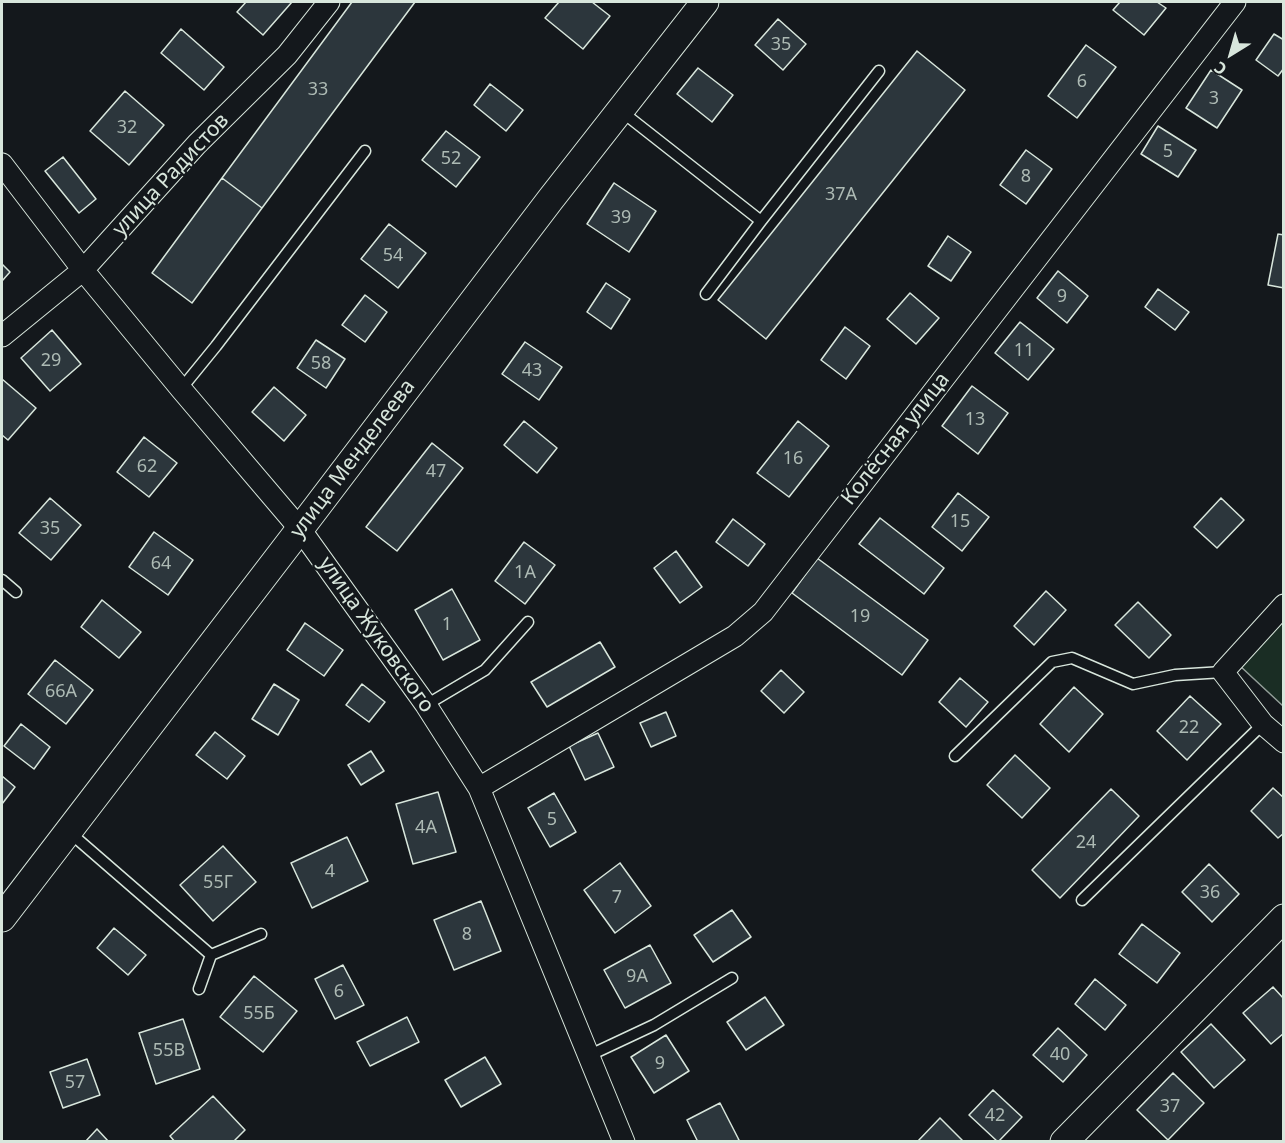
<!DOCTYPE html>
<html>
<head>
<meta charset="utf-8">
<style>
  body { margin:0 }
  #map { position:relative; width:1285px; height:1143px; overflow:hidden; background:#14181c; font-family:"Noto Sans",sans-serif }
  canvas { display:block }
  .frame { position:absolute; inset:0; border:3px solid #d8e6dc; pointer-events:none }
  .north { position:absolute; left:1201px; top:24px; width:60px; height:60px; -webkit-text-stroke:4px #14181c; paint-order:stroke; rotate:217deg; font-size:16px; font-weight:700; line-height:24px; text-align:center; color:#d8e6dc }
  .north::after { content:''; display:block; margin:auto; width:21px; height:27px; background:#d8e6dc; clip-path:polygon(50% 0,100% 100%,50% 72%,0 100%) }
</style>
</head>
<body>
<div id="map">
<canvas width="1285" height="1143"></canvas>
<div class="frame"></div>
<div class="north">С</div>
</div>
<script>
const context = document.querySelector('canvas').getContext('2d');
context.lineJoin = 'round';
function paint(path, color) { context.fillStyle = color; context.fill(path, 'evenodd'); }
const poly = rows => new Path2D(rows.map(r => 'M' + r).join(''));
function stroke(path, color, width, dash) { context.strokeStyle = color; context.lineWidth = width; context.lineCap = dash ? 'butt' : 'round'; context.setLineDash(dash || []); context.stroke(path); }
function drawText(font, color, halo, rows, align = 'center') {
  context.font = font + ' "Noto Sans",sans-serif'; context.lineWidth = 4.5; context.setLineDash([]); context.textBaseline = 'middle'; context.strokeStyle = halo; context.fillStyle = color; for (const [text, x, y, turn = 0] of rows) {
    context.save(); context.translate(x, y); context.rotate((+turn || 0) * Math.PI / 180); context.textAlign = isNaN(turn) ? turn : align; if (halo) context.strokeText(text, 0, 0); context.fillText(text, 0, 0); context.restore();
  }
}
const green = poly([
  [1283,616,1283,706,1239,665,1283,616]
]);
paint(green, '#1a2d24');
stroke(green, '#939e99', 1.5);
const building = poly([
  [246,2,292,2,263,35,237,12,246,2],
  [352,2,415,2,262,208,222,178,352,2],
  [559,2,592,2,610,16,583,49,545,18,559,2],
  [1120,2,1157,2,1166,8,1144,35,1113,10,1120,2],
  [778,19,806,44,783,70,755,45,778,19],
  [181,29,224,67,204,90,161,53,181,29],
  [1274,34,1284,40,1284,68,1278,76,1256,60,1274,34],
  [1086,45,1116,67,1077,118,1048,96,1086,45],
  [917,51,965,90,766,339,718,300,917,51],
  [698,68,733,95,712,122,677,94,698,68],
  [1211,70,1242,90,1217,128,1186,108,1211,70],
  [490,84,523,110,506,131,474,105,490,84],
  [125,91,164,125,129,165,90,131,125,91],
  [1158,126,1196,150,1178,177,1141,154,1158,126],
  [446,131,480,157,456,187,422,160,446,131],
  [1026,150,1052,169,1026,204,1000,185,1026,150],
  [63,157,96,199,79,213,45,171,63,157],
  [222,178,262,208,192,303,152,273,222,178],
  [614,183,656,211,629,252,587,224,614,183],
  [389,224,426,253,398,288,361,259,389,224],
  [1278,234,1284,235,1284,288,1268,285,1278,234],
  [948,236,971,252,951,281,928,266,948,236],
  [2,264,10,272,2,281,2,264],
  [1058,271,1088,296,1067,323,1037,298,1058,271],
  [606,283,630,299,611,329,587,312,606,283],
  [1158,289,1189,312,1175,330,1145,307,1158,289],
  [910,293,939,318,916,344,887,319,910,293],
  [365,295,387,312,365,342,342,325,365,295],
  [1020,322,1054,349,1028,380,995,353,1020,322],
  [845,327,870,346,846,379,821,360,845,327],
  [52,330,81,364,50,391,21,358,52,330],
  [316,340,345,359,326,388,297,368,316,340],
  [525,342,562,367,539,400,502,374,525,342],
  [2,379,36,408,8,440,2,435,2,379],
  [972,386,1008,413,978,454,942,426,972,386],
  [274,387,306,415,284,441,252,412,274,387],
  [524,421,557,448,537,473,504,445,524,421],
  [798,421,829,446,789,497,757,473,798,421],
  [144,437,177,463,149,497,117,472,144,437],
  [432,443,463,468,397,551,366,527,432,443],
  [958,493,989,517,962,551,932,527,958,493],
  [50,498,81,525,51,560,19,533,50,498],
  [1221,498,1244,520,1217,548,1194,527,1221,498],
  [880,518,944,568,924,594,859,544,880,518],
  [733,519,765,544,748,566,716,542,733,519],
  [154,532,193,560,168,595,129,567,154,532],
  [524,542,555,565,525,604,495,581,524,542],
  [676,551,702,587,680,603,654,568,676,551],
  [817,558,928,640,902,675,792,593,817,558],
  [452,589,480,640,443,660,415,610,452,589],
  [1046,591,1066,610,1034,645,1014,626,1046,591],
  [102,600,141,632,119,658,81,627,102,600],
  [1138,602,1171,635,1149,658,1115,625,1138,602],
  [305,623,343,650,324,676,287,650,305,623],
  [600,642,615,667,547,707,531,682,600,642],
  [55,660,93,690,66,724,28,694,55,660],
  [781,670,804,692,784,713,761,691,781,670],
  [960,678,988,702,966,727,939,702,960,678],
  [274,684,299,700,278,735,252,719,274,684],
  [362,684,385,702,369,722,346,705,362,684],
  [1074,687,1103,714,1069,752,1040,724,1074,687],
  [1190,696,1221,724,1187,760,1157,731,1190,696],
  [666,712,676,736,651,747,640,723,666,712],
  [21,724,50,747,34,769,4,746,21,724],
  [215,732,245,756,227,779,196,755,215,732],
  [598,733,614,767,585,780,569,746,598,733],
  [371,751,384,771,361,785,348,765,371,751],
  [1015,755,1050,788,1022,818,987,785,1015,755],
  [2,776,15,787,2,804,2,776],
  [1273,788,1284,798,1284,833,1278,838,1251,811,1273,788],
  [1111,789,1139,816,1060,898,1032,870,1111,789],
  [438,792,456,852,413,864,396,804,438,792],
  [554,793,576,832,550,847,528,808,554,793],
  [347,837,368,881,312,908,291,863,347,837],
  [223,846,256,882,213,921,180,885,223,846],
  [620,863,651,906,615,933,584,890,620,863],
  [1209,864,1239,894,1212,922,1182,892,1209,864],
  [481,901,501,951,454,970,434,920,481,901],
  [732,910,751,937,713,962,694,935,732,910],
  [1142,924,1180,953,1157,983,1119,954,1142,924],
  [114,928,146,955,128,975,97,948,114,928],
  [650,945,671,983,625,1008,604,970,650,945],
  [343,965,364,1005,335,1019,315,979,343,965],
  [254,976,297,1011,263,1052,220,1017,254,976],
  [1095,979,1126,1005,1105,1030,1075,1004,1095,979],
  [1273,987,1284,999,1284,1033,1271,1044,1243,1013,1273,987],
  [765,997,784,1025,746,1050,727,1022,765,997],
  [407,1017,419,1042,370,1066,357,1042,407,1017],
  [183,1019,200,1069,156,1084,139,1033,183,1019],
  [1211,1024,1245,1060,1214,1088,1181,1052,1211,1024],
  [1058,1028,1087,1055,1063,1082,1033,1055,1058,1028],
  [666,1035,689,1071,654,1093,631,1057,666,1035],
  [485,1057,501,1084,461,1107,445,1080,485,1057],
  [87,1059,100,1095,63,1108,50,1072,87,1059],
  [1173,1073,1204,1103,1168,1140,1137,1110,1173,1073],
  [993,1090,1022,1117,998,1142,969,1115,993,1090],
  [213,1096,245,1130,233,1142,175,1142,170,1136,213,1096],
  [720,1103,739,1140,735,1142,698,1142,687,1120,720,1103],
  [940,1118,964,1142,917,1142,940,1118],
  [97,1129,109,1142,85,1142,97,1129]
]);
paint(building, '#2c363c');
stroke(building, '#d8e6dc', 1.5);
const service = poly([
  [621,111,761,221],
  [706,294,761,221,879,71],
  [181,389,216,346,365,151],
  [2,580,16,592],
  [426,705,485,670,528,622],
  [955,756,1052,662,1072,658,1133,684,1175,675,1223,672],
  [68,831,211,955,199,989],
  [1082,900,1263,724],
  [211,955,261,934],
  [588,1056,654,1025,732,978]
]);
const minor = poly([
  [2,164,83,270,181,389,300,529,426,705,479,788,624,1142],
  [2,336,83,270,197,144,287,55,329,2],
  [1284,605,1223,672,1263,724,1284,742],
  [479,788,735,636,763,612,1235,2]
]);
const tertiary = poly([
  [2,918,300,529,550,200,705,2],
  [1064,1142,1284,918]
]);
stroke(service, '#d8e6dc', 13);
stroke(minor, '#d8e6dc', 23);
stroke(tertiary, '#d8e6dc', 29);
stroke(service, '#14181c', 10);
stroke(minor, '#14181c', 21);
stroke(tertiary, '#14181c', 27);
drawText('18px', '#adbab4', null, [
  ["35",781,45],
  ["6",1082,82],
  ["33",318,90],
  ["3",1214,99],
  ["32",127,128],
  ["5",1168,152],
  ["52",451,159],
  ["8",1026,177],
  ["37А",841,195],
  ["39",621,218],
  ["54",393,256],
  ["9",1062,297],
  ["11",1024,351],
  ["29",51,361],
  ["58",321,364],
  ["43",532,371],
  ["13",975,420],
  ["16",793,459],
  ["62",147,467],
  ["47",436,472],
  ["15",960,522],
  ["35",50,529],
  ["64",161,564],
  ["1А",525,573],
  ["19",860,617],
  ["1",447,625],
  ["66А",61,692],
  ["22",1189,728],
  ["5",552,820],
  ["4А",426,828],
  ["24",1086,843],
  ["4",330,872],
  ["55Г",218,883],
  ["36",1210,893],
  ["7",617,898],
  ["8",467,935],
  ["9А",637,977],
  ["6",339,992],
  ["55Б",259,1014],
  ["55В",169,1051],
  ["40",1060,1055],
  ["9",660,1064],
  ["57",75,1083],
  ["37",1170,1107],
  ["42",995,1116]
]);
drawText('21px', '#d8e6dc', '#14181c', [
  ["улица Радистов",171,175,-47],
  ["Колёсная улица",896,439,-52],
  ["улица Менделеева",353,459,-53],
  ["улица Жуковского",376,635,55]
]);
</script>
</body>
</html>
